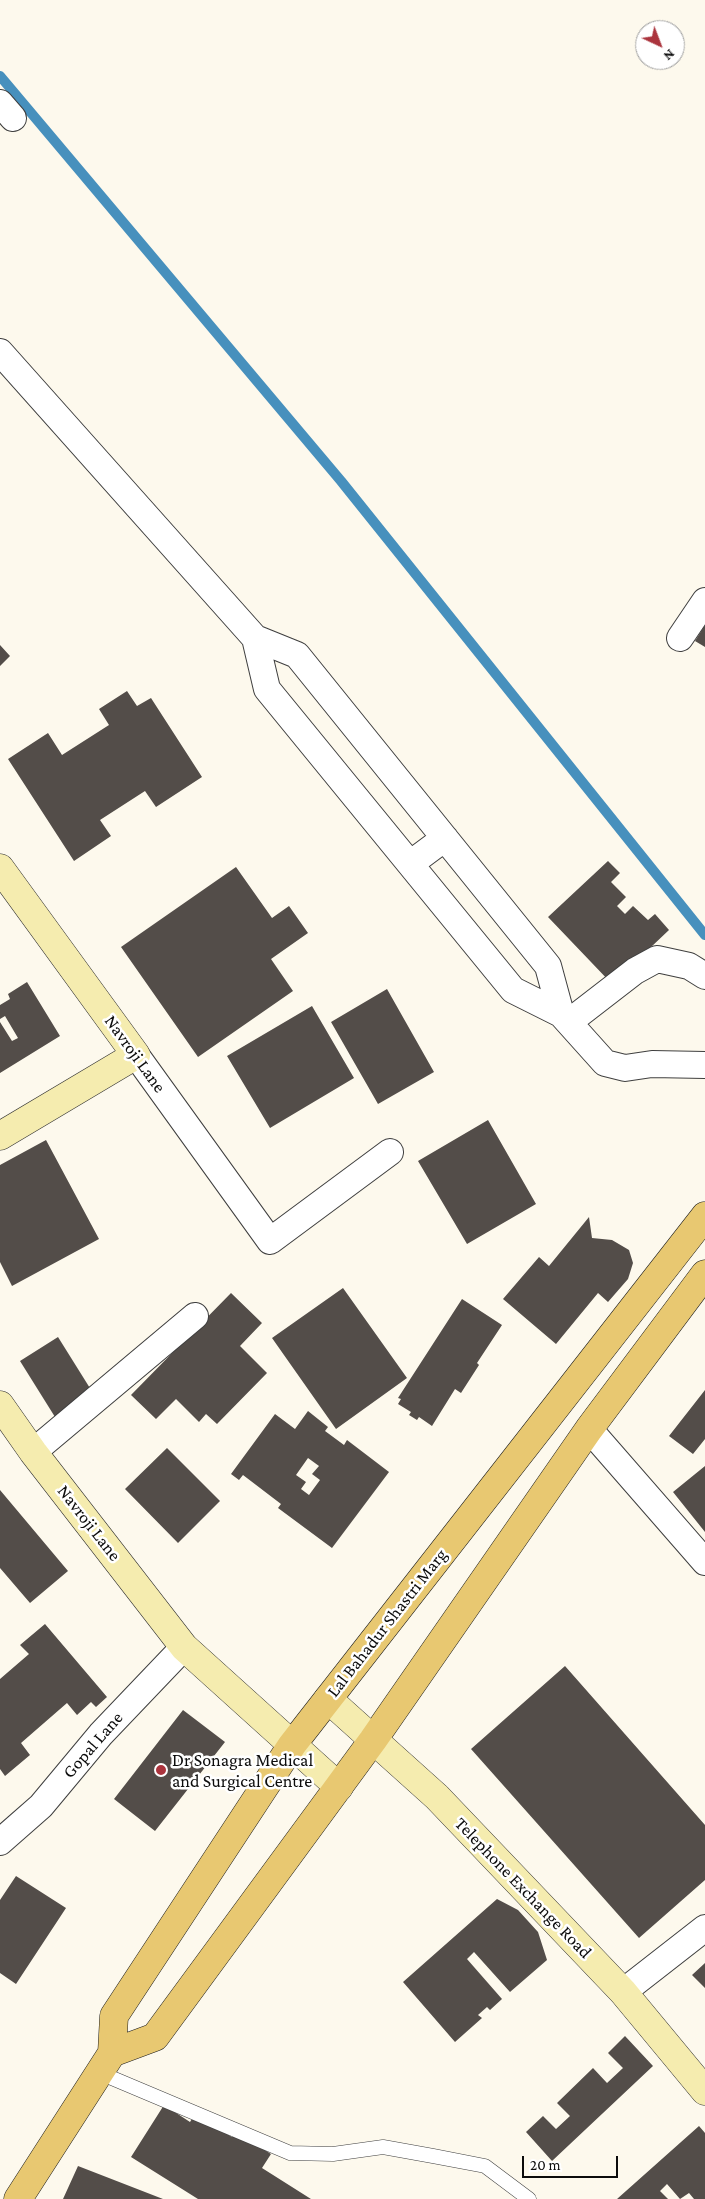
<!DOCTYPE html>
<html>
<head>
<meta charset="utf-8">
<style>
  body { margin:0 }
  #map { position:relative; width:705px; height:2199px; overflow:hidden; background:#fdf9ed; font-family:"Crimson Pro",serif }
  canvas { display:block }
  .north { position:absolute; left:635px; top:20px; width:50px; height:50px; box-sizing:border-box; background:#fff; border:1px solid #9e9e9e; border-radius:50%; rotate:137deg; font-size:14px; font-weight:700; line-height:20px; text-align:center; color:#0c0c0c }
  .north::after { content:''; display:block; margin:auto; width:18px; height:22px; background:#ab343d; clip-path:polygon(50% 0,100% 100%,50% 72%,0 100%) }
  .scale { position:absolute; left:522px; top:2156px; width:96px; height:22px; box-sizing:border-box; border:2px solid #0c0c0c; border-top:0; padding-left:6px; font-size:15px; line-height:18px; white-space:nowrap; color:#0c0c0c; -webkit-text-stroke:4px #fff; paint-order:stroke }
</style>
</head>
<body>
<div id="map">
<canvas width="705" height="2199"></canvas>
<div class="north">N</div>
<div class="scale">20 m</div>
</div>
<script>
const context = document.querySelector('canvas').getContext('2d');
context.lineJoin = 'round';
const poly = rows => new Path2D(rows.map(r => 'M' + r).join(''));
function stroke(path, color, width, dash) { context.strokeStyle = color; context.lineWidth = width; context.lineCap = dash ? 'butt' : 'round'; context.setLineDash(dash || []); context.stroke(path); }
function paint(path, color) { context.fillStyle = color; context.fill(path, 'evenodd'); }
function drawText(font, color, halo, rows, align = 'center') {
  context.font = font + ' "Crimson Pro",serif'; context.lineWidth = 5; context.setLineDash([]); context.textBaseline = 'middle'; context.strokeStyle = halo; context.fillStyle = color; for (const [text, x, y, turn = 0] of rows) {
    context.save(); context.translate(x, y); context.rotate((+turn || 0) * Math.PI / 180); context.textAlign = isNaN(turn) ? turn : align; if (halo) context.strokeText(text, 0, 0); context.fillText(text, 0, 0); context.restore();
  }
}
stroke(poly([
  [0,76,341,481,705,935]
]), '#4790bd', 10);
paint(poly([
  [705,625,705,647,695,641],
  [0,645,10,656,0,666],
  [127,691,137,706,151,698,202,777,156,807,145,791,100,820,111,836,74,861,8,759,48,733,62,755,109,725,99,709],
  [608,861,620,873,611,882,626,897,617,906,625,914,633,906,648,920,655,914,669,930,612,984,548,917],
  [236,867,272,918,289,906,308,933,271,959,293,991,198,1057,121,947],
  [27,982,60,1036,0,1073,0,1022,12,1041,18,1038,5,1016,0,1019,0,1005,10,999,8,994],
  [387,989,434,1072,378,1104,331,1022],
  [312,1006,354,1078,270,1128,227,1056],
  [488,1120,536,1204,467,1244,418,1161],
  [46,1140,99,1239,12,1286,0,1262,0,1165],
  [589,1217,592,1238,612,1240,629,1250,633,1263,628,1279,608,1302,598,1293,556,1344,503,1299,539,1257,549,1266],
  [343,1288,407,1378,336,1429,272,1338],
  [231,1293,262,1323,240,1346,267,1373,217,1424,206,1414,199,1422,176,1399,156,1419,131,1395],
  [462,1299,502,1325,477,1363,479,1365,461,1393,455,1389,432,1426,419,1417,417,1420,409,1415,411,1412,398,1404,401,1399,398,1398],
  [58,1337,93,1393,55,1417,20,1361],
  [705,1390,705,1439,693,1454,669,1436],
  [308,1411,328,1427,325,1431,344,1445,347,1440,389,1472,332,1548,278,1508,281,1504,243,1475,239,1480,231,1474,275,1414,295,1429],
  [308,1458,319,1466,312,1474,320,1480,309,1495,301,1489,306,1482,296,1475],
  [167,1448,220,1501,178,1543,125,1489],
  [705,1466,705,1532,673,1492],
  [0,1490,68,1571,30,1603,0,1568],
  [45,1624,107,1697,96,1707,91,1702,77,1715,67,1703,21,1743,30,1755,5,1776,0,1769,0,1679,29,1654,20,1645],
  [565,1666,705,1825,705,1880,639,1938,471,1749],
  [183,1710,225,1742,155,1831,114,1799],
  [16,1876,66,1908,16,1984,0,1973,0,1900],
  [497,1899,518,1910,538,1932,547,1960,510,1992,474,1952,467,1959,502,1999,490,2010,487,2007,478,2015,482,2018,455,2042,403,1982],
  [705,1963,705,1988,692,1975],
  [625,2036,653,2066,552,2161,526,2132,543,2116,556,2129,570,2116,557,2103,593,2068,607,2083,623,2068,608,2053],
  [164,2105,190,2122,195,2114,232,2137,236,2131,271,2154,262,2168,311,2199,198,2199,131,2157],
  [699,2126,705,2133,705,2199,694,2199,689,2193,680,2199,667,2184,660,2191,668,2199,617,2199],
  [78,2166,163,2199,63,2199]
]), '#534d49');
const lane = poly([
  [100,2073,290,2153,333,2154,383,2147,433,2156,485,2166,529,2199]
]);
const street = poly([
  [0,103,13,118],
  [0,352,255,638,297,655,548,966,561,1014,605,1063,625,1068,652,1064,705,1065],
  [255,638,267,689,513,990,561,1014],
  [680,638,705,601],
  [410,864,445,838],
  [569,1022,635,971,657,959,689,966,705,976],
  [136,1055,270,1241,390,1152],
  [589,1429,705,1562],
  [33,1452,195,1316],
  [0,1842,41,1806,101,1734,184,1647],
  [623,1992,705,1928]
]);
const secondary = poly([
  [0,868,136,1055,0,1136],
  [0,1405,33,1452,184,1647,339,1787],
  [328,1699,437,1797,623,1992,705,2091]
]);
const primary = poly([
  [112,2053,155,2037,373,1740,589,1429,705,1274],
  [18,2199,112,2053,114,2016,292,1745,705,1216]
]);
stroke(lane, '#3f3f3f', 15);
stroke(street, '#3f3f3f', 28);
stroke(secondary, '#2e2e2e', 29);
stroke(primary, '#1d1d1d', 29);
stroke(lane, '#fff', 14);
stroke(street, '#fff', 26);
stroke(secondary, '#f5ecaf', 28);
stroke(primary, '#e8c871', 28);
for (const [x, y, r, color] of [
  [161,1770,6,"#ab343d"]
]) { const dot = new Path2D(); dot.arc(x, y, r, 0, 2 * Math.PI); context.fillStyle = color; context.fill(dot); stroke(dot, '#fff', 2); }
drawText('18px', '#0c0c0c', '#fff', [
  ["Navroji Lane",135,1054,54],
  ["Navroji Lane",89,1523,52],
  ["Lal Bahadur Shastri Marg",387,1623,-52],
  ["Gopal Lane",93,1745,-49],
  ["Telephone Exchange Road",523,1888,46]
]);
drawText('18px', '#0c0c0c', '#fff', [
  ["Dr Sonagra Medical",172,1760],
  ["and Surgical Centre",172,1781]
], 'left');
</script>
</body>
</html>
